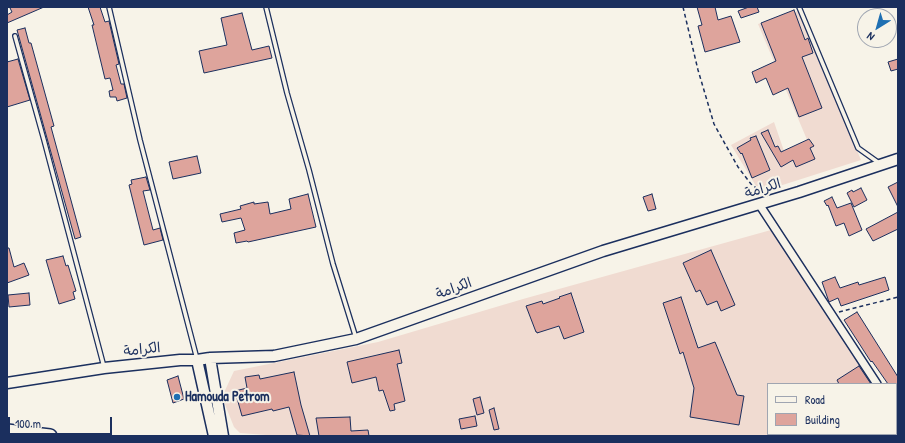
<!DOCTYPE html>
<html>
<head>
<meta charset="utf-8">
<style>
  body { margin:0 }
  #map { position:relative; width:905px; height:443px; overflow:hidden; background:#f7f3e8; font-family:"Patrick Hand",sans-serif }
  canvas { display:block }
  .frame { position:absolute; inset:0; border:8px solid #1b2f5e; pointer-events:none }
  .legend { position:absolute; left:767px; top:383px; width:130px; height:52px; box-sizing:border-box; background:#f7f3e8; border:1px solid #9fa5b1; margin:0; padding:5px 7px; list-style:none; font-size:12px; color:#1b2f5e }
  .legend li { display:flex; align-items:center; gap:8px; height:20px }
  .legend b { width:20px; border:1px solid #9fa5b1 }
  .north { position:absolute; left:857px; top:8px; width:40px; height:40px; box-sizing:border-box; background:#f7f3e8; border:1px solid #9fa5b1; border-radius:50%; rotate:217deg; font-size:11px; font-weight:700; line-height:16px; text-align:center; color:#1b2f5e }
  .north::after { content:''; display:block; margin:auto; width:14px; height:18px; background:#1f6fb2; clip-path:polygon(50% 0,100% 100%,50% 72%,0 100%) }
  .scale { position:absolute; left:8px; top:417px; width:104px; height:18px; box-sizing:border-box; border:2px solid #1b2f5e; border-top:0; padding-left:5px; font-size:12px; line-height:14px; white-space:nowrap; color:#1b2f5e; -webkit-text-stroke:3px #f7f3e8; paint-order:stroke }
</style>
</head>
<body>
<div id="map">
<canvas width="905" height="443"></canvas>
<div class="frame"></div>
<ul class="legend">
<li><b style="height:5px;background:#f7f3e8"></b>Road</li>
<li><b style="height:11px;background:#dea49c"></b>Building</li>
</ul>
<div class="north">N</div>
<div class="scale">100 m</div>
</div>
<script>
const context = document.querySelector('canvas').getContext('2d');
context.lineJoin = 'round';
function paint(path, color) { context.fillStyle = color; context.fill(path, 'evenodd'); }
const poly = rows => new Path2D(rows.map(r => 'M' + r).join(''));
function stroke(path, color, width, dash) { context.strokeStyle = color; context.lineWidth = width; context.lineCap = dash ? 'butt' : 'round'; context.setLineDash(dash || []); context.stroke(path); }
function drawText(font, color, halo, rows, align = 'center') {
  context.font = font + ' "Patrick Hand","Playpen Sans Arabic",sans-serif'; context.lineWidth = 4; context.setLineDash([]); context.textBaseline = 'middle'; context.strokeStyle = halo; context.fillStyle = color; for (const [text, x, y, turn = 0] of rows) {
    context.save(); context.translate(x, y); context.rotate((+turn || 0) * Math.PI / 180); context.textAlign = isNaN(turn) ? turn : align; if (halo) context.strokeText(text, 0, 0); context.fillText(text, 0, 0); context.restore();
  }
}
paint(poly([
  [798,11,861,160,770,189,756,186,731,145,774,122,784,151,808,142,758,24],
  [771,230,872,384,768,384,768,434,896,434,896,422,898,425,898,436,279,436,240,433,234,427,222,397,234,371,378,342,523,299]
]), '#f0dbd1');
const building = poly([
  [13,7,44,7,7,23,7,15,12,12,10,8,13,7],
  [88,7,100,7,105,22,109,21,119,64,116,65,121,84,124,84,127,98,117,101,116,97,110,97,109,91,113,90,110,78,105,79,92,25,94,25,88,7],
  [697,7,715,7,718,20,731,16,740,42,705,52,698,26,702,25,697,7],
  [749,7,757,7,759,12,741,18,738,11,749,7],
  [794,10,805,40,808,38,813,53,802,57,822,108,799,117,788,88,773,95,766,78,756,83,752,72,776,61,761,23,794,10],
  [242,13,252,50,269,46,272,58,204,73,199,51,227,45,221,18,242,13],
  [25,28,29,43,31,43,54,126,51,127,81,237,75,239,17,30,25,28],
  [18,59,30,100,7,107,7,62,18,59],
  [898,59,898,69,891,71,888,62,898,59],
  [768,130,775,147,778,146,781,152,809,139,814,146,810,148,815,159,796,167,793,160,781,167,761,133,768,130],
  [756,136,770,170,752,178,742,153,741,154,737,148,751,140,750,138,756,136],
  [197,156,201,173,173,179,169,162,197,156],
  [146,177,150,190,143,191,153,230,160,228,163,240,144,245,129,185,132,184,131,180,146,177],
  [898,182,898,207,888,187,898,182],
  [861,188,867,200,854,207,847,193,852,190,853,192,861,188],
  [308,194,316,227,248,242,247,241,236,243,234,233,245,230,241,218,222,222,220,214,241,209,240,206,254,202,254,204,268,202,270,214,291,209,289,199,308,194],
  [652,194,656,209,648,211,643,197,652,194],
  [832,197,837,208,851,203,862,230,849,236,844,223,836,226,828,205,827,206,824,201,832,197],
  [898,212,898,229,873,241,866,229,898,212],
  [7,248,9,248,14,267,24,263,29,275,7,283,7,248],
  [711,250,735,305,721,311,717,301,707,305,700,290,696,292,683,263,711,250],
  [63,256,66,266,68,265,76,291,73,292,75,299,59,304,46,260,63,256],
  [835,277,840,288,858,282,859,285,885,277,889,290,841,306,838,298,829,302,822,282,835,277],
  [29,293,30,305,9,307,8,295,29,293],
  [571,293,584,332,564,339,559,326,537,333,537,332,536,332,526,306,542,301,543,304,560,298,559,297,571,293],
  [681,297,698,348,715,342,737,395,744,396,739,425,690,417,694,388,683,352,680,354,663,303,681,297],
  [857,312,898,377,898,384,888,384,872,361,871,362,844,320,857,312],
  [399,350,402,363,397,364,405,401,394,404,395,410,390,411,383,390,379,391,376,377,352,383,347,362,399,350],
  [859,366,871,384,839,384,837,380,859,366],
  [294,372,301,405,310,436,297,435,289,407,273,411,272,409,242,416,235,391,247,388,245,377,259,375,260,379,294,372],
  [178,376,184,399,173,403,167,380,178,376],
  [480,397,484,413,477,415,473,399,480,397],
  [494,408,499,429,494,430,489,410,494,408],
  [475,416,477,426,461,429,459,419,475,416],
  [350,417,351,431,368,430,369,436,319,436,316,418,350,417]
]);
paint(building, '#dea49c');
stroke(building, '#1b2f5e', 1);
const lane = poly([
  [109,7,140,140,197,359],
  [266,7,287,93,309,170,333,264,356,338],
  [799,7,858,148,879,163],
  [15,36,44,140,104,367]
]);
const street = poly([
  [759,204,877,384],
  [896,412,898,416]
]);
const secondary = poly([
  [210,358,223,436],
  [197,360,214,436],
  [7,383,104,368,180,360,197,360,210,358,274,356,356,339,603,251,799,192,898,159]
]);
const highway = poly([
  [7,431,50,436]
]);
stroke(lane, '#1b2f5e', 6);
stroke(street, '#1b2f5e', 10);
stroke(secondary, '#1b2f5e', 13);
stroke(highway, '#1b2f5e', 16);
stroke(poly([
  [683,7,698,70,714,124,738,167,751,184,764,194],
  [839,312,898,297]
]), '#1b2f5e', 1.5, [4, 3]);
stroke(lane, '#f7f3e8', 3.5);
stroke(street, '#f7f3e8', 7);
stroke(secondary, '#f7f3e8', 10);
stroke(highway, '#f7f3e8', 13);
for (const [x, y, r, color] of [
  [177,397,4,"#1f6fb2"]
]) { const dot = new Path2D(); dot.arc(x, y, r, 0, 2 * Math.PI); context.fillStyle = color; context.fill(dot); stroke(dot, '#f7f3e8', 1.5); }
drawText('14px', '#1b2f5e', '#f7f3e8', [
  ["الكرامة",763,189,-17],
  ["الكرامة",454,289,-20],
  ["الكرامة",142,350,-6]
]);
drawText('bold 14px', '#1b2f5e', '#f7f3e8', [
  ["Hamouda Petrom",185,397]
], 'left');
</script>
</body>
</html>
